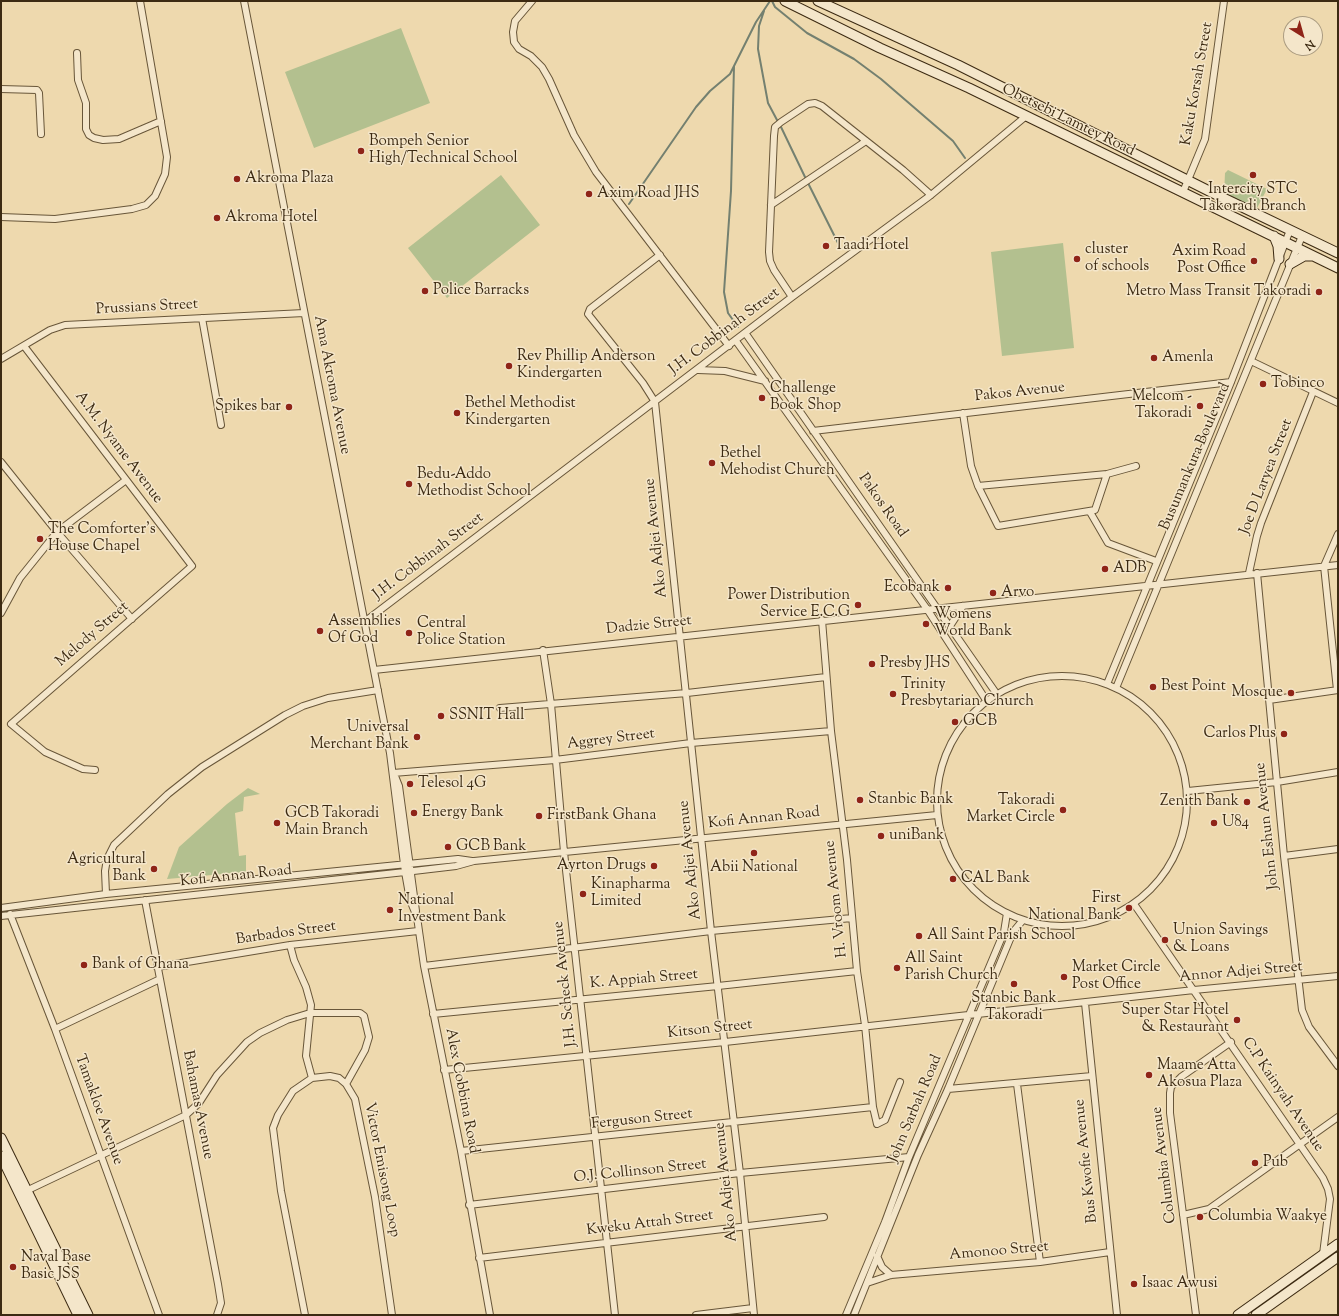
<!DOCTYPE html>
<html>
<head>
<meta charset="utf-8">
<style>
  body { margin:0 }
  #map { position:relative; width:1339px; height:1316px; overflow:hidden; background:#eed9ae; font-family:"Sorts Mill Goudy",serif }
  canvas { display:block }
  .frame { position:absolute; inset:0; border:2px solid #3c2a12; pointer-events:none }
  .north { position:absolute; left:1283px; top:16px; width:40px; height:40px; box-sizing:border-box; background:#f4e6ca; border:1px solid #aa9b80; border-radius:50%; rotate:143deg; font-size:11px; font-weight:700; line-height:16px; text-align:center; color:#3c2a12 }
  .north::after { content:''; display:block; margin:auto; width:14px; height:18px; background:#8f2418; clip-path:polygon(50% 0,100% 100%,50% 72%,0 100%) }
</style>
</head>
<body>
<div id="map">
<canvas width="1339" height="1316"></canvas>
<div class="frame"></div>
<div class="north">N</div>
</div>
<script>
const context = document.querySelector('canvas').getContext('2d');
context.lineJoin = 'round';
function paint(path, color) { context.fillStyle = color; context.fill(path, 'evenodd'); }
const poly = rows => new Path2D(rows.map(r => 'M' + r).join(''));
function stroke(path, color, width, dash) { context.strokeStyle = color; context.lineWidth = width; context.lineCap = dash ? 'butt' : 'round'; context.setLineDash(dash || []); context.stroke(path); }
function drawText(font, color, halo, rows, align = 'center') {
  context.font = font + ' "Sorts Mill Goudy",serif'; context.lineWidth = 3; context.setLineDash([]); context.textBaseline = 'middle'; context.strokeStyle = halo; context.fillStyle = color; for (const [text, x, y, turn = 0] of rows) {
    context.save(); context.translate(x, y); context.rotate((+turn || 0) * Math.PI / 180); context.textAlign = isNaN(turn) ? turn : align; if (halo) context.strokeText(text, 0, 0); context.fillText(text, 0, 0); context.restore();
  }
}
paint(poly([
  [401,28,430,103,314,148,285,72],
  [1228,170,1267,189,1256,210,1224,195,1225,173],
  [501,175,540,225,447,298,408,248],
  [1063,243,1074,348,1002,356,991,252],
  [248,788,260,794,244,797,243,811,235,813,239,856,246,855,246,872,167,879,179,847,227,804]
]), '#b3c08f');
stroke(poly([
  [772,1,775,7,807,33,854,59,881,79,953,141,965,158],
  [764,11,759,26,758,49,768,103,777,120],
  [734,66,731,191,724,292,728,313,738,327],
  [781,127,805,177],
  [808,183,839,245],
  [629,204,696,107,710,91,730,74,756,22,770,1]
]), '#748070', 2);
const street = poly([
  [244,1,390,753,405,872,410,900,417,917,424,966,461,1151,490,1315],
  [532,1,515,21,513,32,514,42,519,49,531,56,542,67,549,79,574,135,596,172,729,346],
  [77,53,78,80,86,103,86,129,89,135,94,138,103,140,119,139,161,121],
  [1,89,37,90,39,93,41,134],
  [1183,192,1205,139,1224,1],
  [771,205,866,141],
  [1,217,55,219,132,209,146,205,155,196,165,174,167,157,140,1],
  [660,255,590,309,588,314,643,383,655,402,711,931,740,1173,754,1315],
  [792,297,774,270,770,261,769,252,774,136,775,127,781,122,808,104,815,103,822,106,903,170,931,195],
  [202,318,221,425],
  [746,334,996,693],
  [736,341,927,609,986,700],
  [24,346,192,566,11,724,45,752,83,769,95,770],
  [1,359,50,330,65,325,304,313],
  [1251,361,1338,403],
  [698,370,725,371,765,381],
  [963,413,971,466,978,486,998,526,1095,510,1107,474,978,486],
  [813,431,1231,382],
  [1,462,57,532,132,619],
  [1107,474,1136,466],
  [1090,512,1108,543,1156,561],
  [1249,573,1257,536,1261,523,1313,392],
  [1257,573,1284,856,1302,1010,1309,1027,1338,1066],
  [1,613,20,578,57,532,126,480],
  [822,620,831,731,847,860,857,971,865,1025,873,1107,877,1124,885,1120,900,1082],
  [363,623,792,297,931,195,1025,117],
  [950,626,963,606],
  [543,650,551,704,564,852,615,1315],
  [374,670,1338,565],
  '937 801a125 125 0 1 1 250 0a125 125 0 1 1-250 0Z',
  [1107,684,1231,382,1290,230],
  [1116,688,1302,236],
  [1337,690,1324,566,1338,534],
  [1269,700,1338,690],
  [500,708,687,693,826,677],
  [393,773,555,760,691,743,831,731],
  [395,776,399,786,416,911],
  [1188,791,1277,782,1338,772],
  [1284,856,1338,849],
  [106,894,105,871,107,859,114,845,168,794,202,767,285,715,303,706,328,698,378,690],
  [145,900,218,1284,221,1303,217,1315],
  [1134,904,1323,1178,1328,1189,1330,1199,1323,1254],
  [1,908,106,894,458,859,472,861],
  [10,914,55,1029,159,1315],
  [1,916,405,872,456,866,474,861,937,815],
  [290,945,294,960,306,987,311,1005,306,1056,312,1078],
  [424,966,711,931,852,918],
  [157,967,290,945,418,931],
  [1085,1003,1117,1315],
  [433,1014,718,986,857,971],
  [55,1029,160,979],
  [444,1070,725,1042,1194,990,1338,976],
  [1017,1084,1040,1262],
  [948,1089,1092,1076],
  [461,1151,873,1107],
  [26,1191,186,1115,199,1103,217,1075,247,1042,260,1033,287,1020,310,1013,360,1013,364,1016,369,1037,365,1050,346,1084],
  [469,1205,740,1173,909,1157],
  [1183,1215,1209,1209,1338,1117],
  [877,1256,882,1267,891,1275],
  [479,1258,824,1217],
  [867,1283,891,1275,1040,1262,1110,1252],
  [305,1315,281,1191,273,1128,278,1115,293,1091,312,1078,330,1076,339,1078,346,1084,355,1099,375,1197,392,1315],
  [696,1315,753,1308],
  [846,1315,885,1222,909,1157,1004,932,1007,913],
  [854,1315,918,1155,948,1089,1013,932,1023,920],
  [1196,1315,1170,1113,1170,1093,1171,1087,1181,1077,1231,1042]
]);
const secondary = poly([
  [785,1,880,48,969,88,1338,268],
  [818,1,958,65,1213,193,1338,253],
  [1274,236,1278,246,1279,259],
  [1290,264,1304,256,1312,256],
  [1,1138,88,1315],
  [1,1156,78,1315],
  [1238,1315,1338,1244],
  [1256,1315,1338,1257]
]);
stroke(street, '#685639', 8);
stroke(secondary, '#3c2a12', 11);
stroke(street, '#f4e6ca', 6);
stroke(secondary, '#f4e6ca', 9);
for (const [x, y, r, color] of [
  [361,151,4,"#8f2418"],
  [1253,175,4,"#8f2418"],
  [237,179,4,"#8f2418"],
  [589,194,4,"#8f2418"],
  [217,218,4,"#8f2418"],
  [826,246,4,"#8f2418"],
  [1077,259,4,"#8f2418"],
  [1254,261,4,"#8f2418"],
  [425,291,4,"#8f2418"],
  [1319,292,4,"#8f2418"],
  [1154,358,4,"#8f2418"],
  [509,366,4,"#8f2418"],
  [1263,384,4,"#8f2418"],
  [762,398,4,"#8f2418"],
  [1200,406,4,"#8f2418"],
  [289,407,4,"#8f2418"],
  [457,413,4,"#8f2418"],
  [712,463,4,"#8f2418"],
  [409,484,4,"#8f2418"],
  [40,539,4,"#8f2418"],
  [1105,569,4,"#8f2418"],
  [948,588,4,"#8f2418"],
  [993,593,4,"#8f2418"],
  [858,605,4,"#8f2418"],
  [926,624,4,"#8f2418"],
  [320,631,4,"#8f2418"],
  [409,633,4,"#8f2418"],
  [872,664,4,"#8f2418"],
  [1153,687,4,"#8f2418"],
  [1291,693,4,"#8f2418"],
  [893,694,4,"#8f2418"],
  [441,716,4,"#8f2418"],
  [955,722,4,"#8f2418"],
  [1284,734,4,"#8f2418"],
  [417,737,4,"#8f2418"],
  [410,784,4,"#8f2418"],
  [860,800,4,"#8f2418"],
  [1247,802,4,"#8f2418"],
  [1063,810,4,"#8f2418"],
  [414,813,4,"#8f2418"],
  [539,816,4,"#8f2418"],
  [277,823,4,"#8f2418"],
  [1214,823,4,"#8f2418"],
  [881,836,4,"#8f2418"],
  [448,847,4,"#8f2418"],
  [754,853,4,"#8f2418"],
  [654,866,4,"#8f2418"],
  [154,869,4,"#8f2418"],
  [953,879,4,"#8f2418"],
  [583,894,4,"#8f2418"],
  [1129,908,4,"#8f2418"],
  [390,910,4,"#8f2418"],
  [919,936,4,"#8f2418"],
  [1165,940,4,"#8f2418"],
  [84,965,4,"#8f2418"],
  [897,968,4,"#8f2418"],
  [1064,977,4,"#8f2418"],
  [1014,984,4,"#8f2418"],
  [1237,1020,4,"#8f2418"],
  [1149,1075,4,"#8f2418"],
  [1255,1163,4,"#8f2418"],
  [1200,1217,4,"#8f2418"],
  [13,1267,4,"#8f2418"],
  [1134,1284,4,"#8f2418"]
]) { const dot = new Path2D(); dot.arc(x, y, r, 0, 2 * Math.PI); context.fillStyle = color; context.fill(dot); stroke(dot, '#f4e6ca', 1.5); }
drawText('15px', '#3c2a12', '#f4e6ca', [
  ["Kaku Korsah Street",1198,84,-80],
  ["Obetsebi Lamtey Road",1068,121,26],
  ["Prussians Street",147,308,-3],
  ["J.H. Cobbinah Street",725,332,-37],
  ["Ama Akroma Avenue",331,385,79],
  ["Pakos Avenue",1020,393,-6],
  ["A.M. Nyame Avenue",118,448,53],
  ["Busumankura Boulevard",1196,457,-67],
  ["Joe D Laryea Street",1267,477,-69],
  ["Pakos Road",882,506,55],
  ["Ako Adjei Avenue",657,538,-96],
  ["J.H. Cobbinah Street",429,557,-37],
  ["Dadzie Street",649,626,-6],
  ["Melody Street",93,635,-41],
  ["Aggrey Street",611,740,-7],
  ["Kofi Annan Road",764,819,-6],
  ["John Eshun Avenue",1268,826,-96],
  ["Ako Adjei Avenue",691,860,-96],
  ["Kofi Annan Road",236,877,-6],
  ["H. Vroom Avenue",837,899,-96],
  ["Barbados Street",286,934,-8],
  ["Annor Adjei Street",1241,973,-5],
  ["K. Appiah Street",644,980,-5],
  ["J.H. Scheck Avenue",566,984,-96],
  ["Kitson Street",710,1030,-6],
  ["Alex Cobbina Road",461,1091,79],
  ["C.P Kainyah Avenue",1282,1095,56],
  ["Bahamas Avenue",197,1105,79],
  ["John Sarbah Road",916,1109,-67],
  ["Tamakloe Avenue",98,1110,70],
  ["Ferguson Street",642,1120,-6],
  ["Bus Kwofie Avenue",1087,1161,-96],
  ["Columbia Avenue",1165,1165,-97],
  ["Victor Emisong Loop",381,1170,79],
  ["O.J. Collinson Street",640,1172,-6],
  ["Ako Adjei Avenue",727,1182,-96],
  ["Kweku Attah Street",650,1224,-7],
  ["Amonoo Street",999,1252,-5]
]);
drawText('15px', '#3c2a12', '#f4e6ca', [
  ["Bompeh Senior",369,142],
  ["High/Technical School",369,159],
  ["Akroma Plaza",245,179],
  ["Intercity STC",1253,190,"center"],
  ["Takoradi Branch",1253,207,"center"],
  ["Axim Road JHS",597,194],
  ["Akroma Hotel",225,218],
  ["Taadi Hotel",834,246],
  ["cluster",1085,250],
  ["of schools",1085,267],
  ["Axim Road",1246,252,"right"],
  ["Post Office",1246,269,"right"],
  ["Police Barracks",433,291],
  ["Metro Mass Transit Takoradi",1311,292,"right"],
  ["Rev Phillip Anderson",517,357],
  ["Kindergarten",517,374],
  ["Amenla",1162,358],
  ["Tobinco",1271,384],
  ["Challenge",770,389],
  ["Book Shop",770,406],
  ["Melcom -",1192,397,"right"],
  ["Takoradi",1192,414,"right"],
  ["Bethel Methodist",465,404],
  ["Kindergarten",465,421],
  ["Spikes bar",281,407,"right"],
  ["Bethel",720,454],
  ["Mehodist Church",720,471],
  ["Bedu-Addo",417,475],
  ["Methodist School",417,492],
  ["The Comforter's",48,530],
  ["House Chapel",48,547],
  ["ADB",1113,569],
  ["Ecobank",940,588,"right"],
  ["Arvo",1001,593],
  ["Power Distribution",850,596,"right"],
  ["Service E.C.G",850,613,"right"],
  ["Womens",934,615],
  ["World Bank",934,632],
  ["Assemblies",328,622],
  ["Of God",328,639],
  ["Central",417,624],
  ["Police Station",417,641],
  ["Presby JHS",880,664],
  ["Trinity",901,685],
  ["Presbytarian Church",901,702],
  ["Best Point",1161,687],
  ["Mosque",1283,693,"right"],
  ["SSNIT Hall",449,716],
  ["GCB",963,722],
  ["Universal",409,728,"right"],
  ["Merchant Bank",409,745,"right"],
  ["Carlos Plus",1276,734,"right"],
  ["Telesol 4G",418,784],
  ["Stanbic Bank",868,800],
  ["Takoradi",1055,801,"right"],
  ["Market Circle",1055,818,"right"],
  ["Zenith Bank",1239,802,"right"],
  ["Energy Bank",422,813],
  ["GCB Takoradi",285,814],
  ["Main Branch",285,831],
  ["FirstBank Ghana",547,816],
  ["U84",1222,823],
  ["uniBank",889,836],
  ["GCB Bank",456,847],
  ["Agricultural",146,860,"right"],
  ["Bank",146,877,"right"],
  ["Ayrton Drugs",646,866,"right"],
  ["Abii National",754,868,"center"],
  ["CAL Bank",961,879],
  ["Kinapharma",591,885],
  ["Limited",591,902],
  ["First",1121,899,"right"],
  ["National Bank",1121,916,"right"],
  ["National",398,901],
  ["Investment Bank",398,918],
  ["Union Savings",1173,931],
  ["& Loans",1173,948],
  ["All Saint Parish School",927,936],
  ["All Saint",905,959],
  ["Parish Church",905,976],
  ["Bank of Ghana",92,965],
  ["Market Circle",1072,968],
  ["Post Office",1072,985],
  ["Stanbic Bank",1014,999,"center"],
  ["Takoradi",1014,1016,"center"],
  ["Super Star Hotel",1229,1011,"right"],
  ["& Restaurant",1229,1028,"right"],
  ["Maame Atta",1157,1066],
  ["Akosua Plaza",1157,1083],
  ["Pub",1263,1163],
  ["Columbia Waakye",1208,1217],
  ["Naval Base",21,1258],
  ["Basic JSS",21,1275],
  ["Isaac Awusi",1142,1284]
], 'left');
</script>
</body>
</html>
